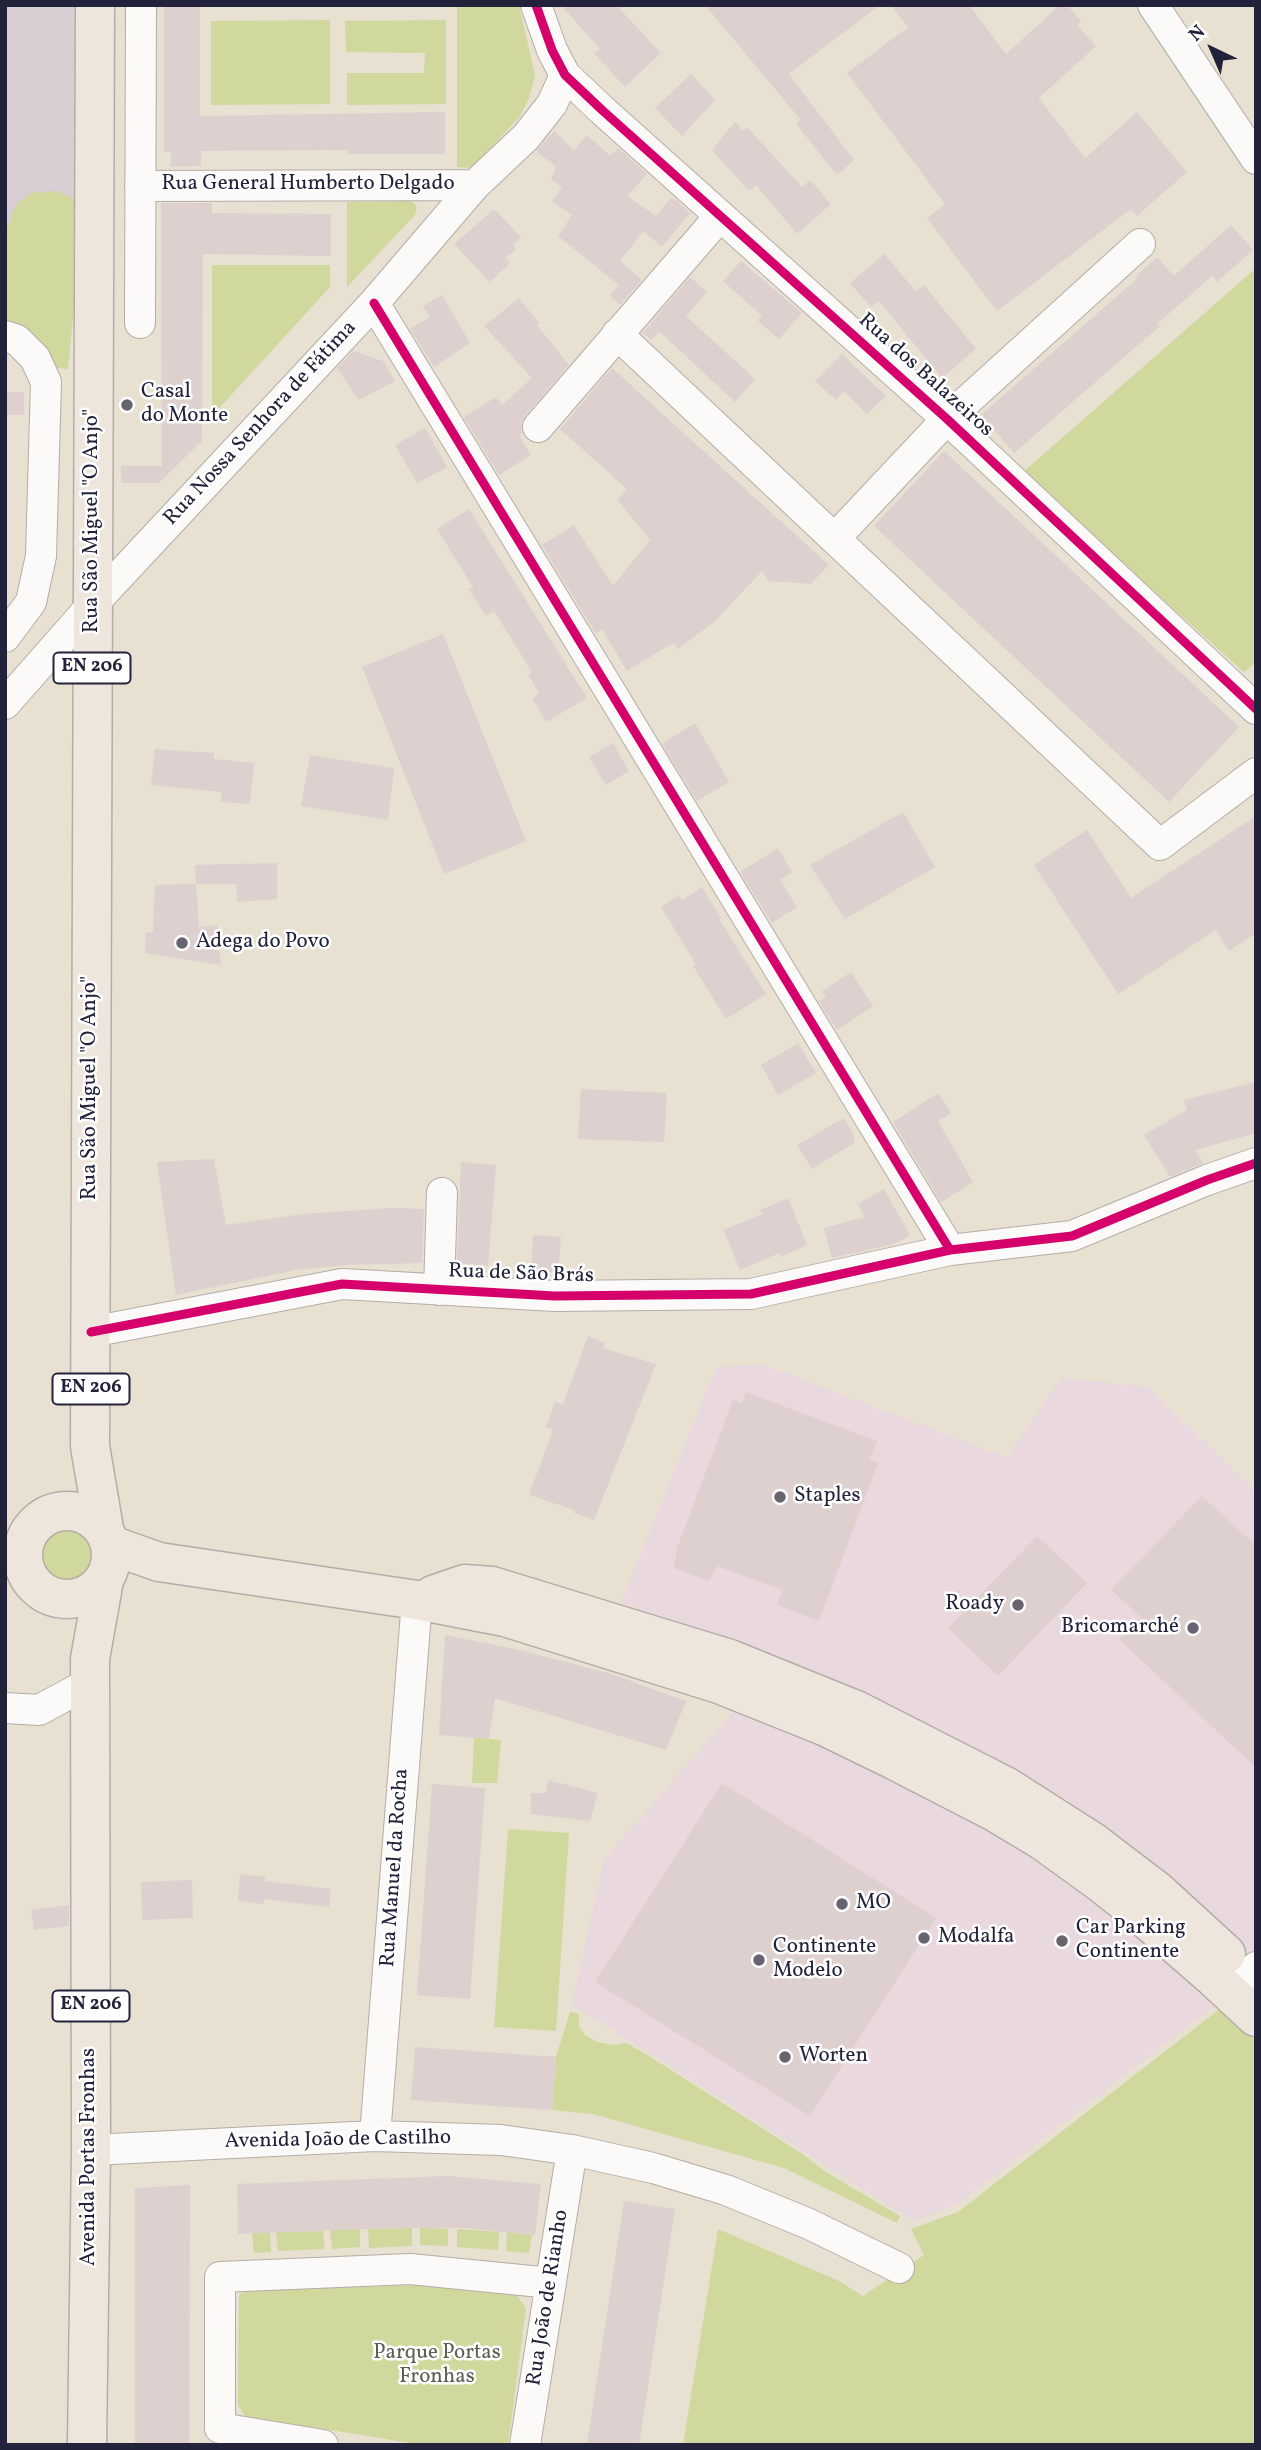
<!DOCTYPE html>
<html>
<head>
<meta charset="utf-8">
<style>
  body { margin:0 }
  #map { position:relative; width:1261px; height:2450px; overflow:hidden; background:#e8e0d1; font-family:Vollkorn,serif }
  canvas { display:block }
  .frame { position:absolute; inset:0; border:7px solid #22223b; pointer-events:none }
  .north { position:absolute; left:1177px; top:14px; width:70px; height:70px; -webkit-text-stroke:5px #fff; paint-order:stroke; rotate:316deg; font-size:19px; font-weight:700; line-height:28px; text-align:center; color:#22223b }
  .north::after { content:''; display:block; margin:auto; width:24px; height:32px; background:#22223b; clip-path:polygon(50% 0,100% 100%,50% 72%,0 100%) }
</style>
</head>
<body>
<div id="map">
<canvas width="1261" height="2450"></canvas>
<div class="frame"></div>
<div class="north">N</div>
</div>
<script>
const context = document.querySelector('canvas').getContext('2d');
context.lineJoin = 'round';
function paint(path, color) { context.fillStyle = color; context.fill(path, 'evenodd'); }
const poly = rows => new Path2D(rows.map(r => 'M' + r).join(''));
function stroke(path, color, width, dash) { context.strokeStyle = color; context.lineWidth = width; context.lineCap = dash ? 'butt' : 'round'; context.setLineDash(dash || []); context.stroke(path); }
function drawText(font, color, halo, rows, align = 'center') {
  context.font = font + ' Vollkorn,serif'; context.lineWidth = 5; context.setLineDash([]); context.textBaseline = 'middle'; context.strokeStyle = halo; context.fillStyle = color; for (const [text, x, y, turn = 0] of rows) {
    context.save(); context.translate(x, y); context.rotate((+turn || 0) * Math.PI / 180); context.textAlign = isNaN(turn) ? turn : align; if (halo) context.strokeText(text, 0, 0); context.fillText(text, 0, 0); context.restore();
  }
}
paint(poly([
  [762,1364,1007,1458,1061,1378,1148,1387,1256,1493,1256,1982,1198,2018,958,2204,913,2221,572,2004,604,1860,734,1711,763,1652,621,1603,716,1368]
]), '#ead8df');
paint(poly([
  [5,5,75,5,75,299,5,302]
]), '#d8ced3');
paint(poly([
  [457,5,519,5,535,75,529,98,520,116,473,168,457,167],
  [330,20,330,104,211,105,211,21],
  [446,20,446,104,347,105,347,73,424,73,425,53,346,52,345,21],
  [56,191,75,199,75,299,68,369,58,368,57,374,5,324,5,234,15,206,30,193],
  [412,201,417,207,415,215,347,287,347,202],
  [212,265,330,265,330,287,212,416],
  [1256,268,1256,662,1244,672,1022,473],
  '33 1556a33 33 0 1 1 66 0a33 33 0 1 1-66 0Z',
  [474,1737,501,1740,497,1783,472,1783],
  [508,1829,569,1833,556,2031,494,2027],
  [1221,2008,1256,2041,1256,2445,683,2445,718,2229,839,2281,863,2296,924,2255,911,2229,958,2212],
  [570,2012,579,2014,579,2026,585,2035,597,2042,614,2045,626,2043,649,2056,804,2155,826,2172,900,2216,897,2223,784,2168,593,2114,552,2110,556,2057],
  [412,2228,412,2246,369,2248,368,2229],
  [420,2228,448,2229,448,2246,420,2245],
  [360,2229,360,2247,332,2249,330,2230],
  [457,2229,499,2232,498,2250,457,2247],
  [323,2231,325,2249,278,2251,276,2232],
  [507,2232,532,2235,529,2253,506,2251],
  [252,2233,270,2233,271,2252,254,2253],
  [429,2285,516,2294,526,2309,508,2445,423,2445,245,2416,238,2405,239,2295,247,2290]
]), '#d0d89e');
paint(poly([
  [164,5,200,5,200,116,445,112,445,154,347,154,347,150,201,151,201,166,171,167,171,152,164,152],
  [561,5,616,5,661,53,625,87,594,53,600,49],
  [705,5,880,5,789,74,854,160,837,175,796,124,801,120],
  [891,5,969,5,1006,54,1060,5,1067,5,1081,21,1077,25,1096,46,1039,98,1085,158,1137,112,1187,172,1137,216,1131,209,997,311,927,218,945,204,847,73,908,27],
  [691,74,715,100,682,136,655,108],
  [735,122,743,131,747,127,802,187,810,180,831,204,797,234,756,185,749,191,712,150],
  [554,131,574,150,587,135,610,156,618,148,647,174,627,196,656,216,670,199,675,199,690,213,662,247,643,231,620,261,642,280,620,305,610,295,619,285,558,236,572,215,552,201,562,188,551,179,556,167,536,151],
  [161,203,212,203,212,213,331,214,331,256,203,254,202,441,159,483,121,483,121,466,162,466],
  [494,209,521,237,513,245,516,249,505,258,510,263,490,282,454,244],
  [1231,225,1253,250,1217,282,1212,276,1157,324,1160,326,1014,453,981,415,1138,278,1136,276,1157,257,1174,276],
  [884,254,916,291,924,285,976,349,942,378,879,301,871,307,850,283],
  [741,261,802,313,779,339,758,321,762,316,723,281],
  [690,277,707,292,686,316,755,379,735,402,659,331,651,340,643,333],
  [442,295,470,343,434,367,410,329,430,317,423,306],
  [519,298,540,324,537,325,569,365,525,416,521,423,522,433,519,435,531,455,499,475,464,417,496,397,502,405,532,378,484,326],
  [353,351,383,361,395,381,359,400,337,368],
  [842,354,886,396,867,414,844,391,836,400,815,381],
  [612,368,829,565,811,584,769,581,762,571,714,622,678,649,673,643,627,671,602,629,596,634,542,545,574,525,613,586,650,540,617,499,627,489,560,429],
  [5,392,24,392,24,415,5,415],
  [425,428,447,467,417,483,395,445],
  [944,451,1239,727,1169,802,874,526],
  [469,509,587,698,546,722,532,698,539,694,528,674,532,672,494,611,486,616,469,589,473,587,437,529],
  [443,634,526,841,444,874,362,667],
  [695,723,729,782,697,801,662,744],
  [613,743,629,771,606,785,589,757],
  [155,749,214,753,214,759,254,763,250,804,220,802,222,792,151,785],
  [310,755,394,768,388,820,301,806],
  [903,812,935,867,845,919,810,865],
  [1256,816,1256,933,1229,951,1216,930,1118,994,1034,865,1087,830,1131,898],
  [778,848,792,872,780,880,797,907,772,923,740,872],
  [277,863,277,899,237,902,236,884,196,884,195,865],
  [196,884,199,927,217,925,221,965,145,953,146,933,153,932,155,885],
  [702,887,721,918,719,919,766,994,726,1019,693,966,696,964,661,907,679,895,682,900],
  [851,972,873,1006,837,1030,819,1001,826,997,822,991],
  [798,1043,816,1073,778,1095,761,1065],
  [1256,1082,1256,1133,1195,1150,1203,1163,1170,1177,1144,1135,1187,1110,1184,1100],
  [581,1089,667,1093,664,1142,578,1139],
  [938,1093,951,1113,938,1121,973,1182,941,1202,893,1122],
  [844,1118,854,1136,854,1143,812,1169,797,1145],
  [214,1159,226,1225,303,1214,392,1208,424,1209,422,1263,347,1265,296,1270,176,1295,157,1162],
  [461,1162,496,1165,488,1266,457,1263],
  [884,1189,910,1235,894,1244,832,1258,824,1228,865,1217,858,1204],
  [788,1198,807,1245,780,1257,779,1253,740,1270,724,1230,762,1214,760,1210],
  [533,1235,561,1237,558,1273,531,1271],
  [588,1336,605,1343,603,1348,656,1364,594,1520,574,1513,575,1510,529,1495,553,1430,546,1427,555,1402,563,1404],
  [746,1392,877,1441,869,1460,878,1463,819,1621,777,1605,782,1590,717,1566,709,1581,674,1568,677,1548,733,1400,741,1403],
  [1202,1496,1256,1546,1256,1768,1119,1639,1141,1617,1111,1590],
  [1037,1536,1087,1583,998,1676,948,1628],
  [445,1635,520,1650,611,1674,686,1701,666,1750,495,1698,489,1739,439,1735],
  [548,1780,598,1793,590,1821,531,1814,531,1793,546,1793],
  [722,1783,936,1918,810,2116,595,1982],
  [432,1784,485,1788,470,1999,417,1995],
  [240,1874,265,1877,265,1881,331,1889,329,1907,264,1899,264,1904,238,1901],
  [192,1880,193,1918,142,1920,141,1882],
  [69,1905,69,1926,34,1930,31,1910],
  [415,2047,556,2057,552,2110,411,2100],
  [448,2176,541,2184,535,2235,464,2228,393,2228,238,2234,237,2184],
  [190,2185,189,2445,135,2445,135,2188],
  [624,2201,675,2209,639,2445,587,2445]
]), '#ddd0cf');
const minor = poly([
  [536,5,552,50,565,75,602,110,947,419,1256,709],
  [1153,5,1256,159],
  [140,186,475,185],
  [374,303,950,1250],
  [140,323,141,5],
  [617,334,1160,845,1256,773],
  [5,336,17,340,35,358,46,382,41,556,31,602,5,637],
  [538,427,720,216],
  [835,538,947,419,1140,244],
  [5,704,93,604,374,303,475,185,526,137,552,104,565,75],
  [439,1290,442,1193],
  [91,1332,342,1284,555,1296,751,1294,950,1250,1072,1236,1207,1180,1256,1163],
  [5,1708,39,1710,91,1682],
  [1248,1975,1256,1967],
  [375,2136,417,1600],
  [91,2150,375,2136,501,2140,572,2150,653,2168,726,2190,809,2224,899,2268],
  [323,2445,220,2428,220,2277,410,2269,551,2283],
  [525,2445,572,2150]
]);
const major = poly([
  [95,5,90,1446,104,1529],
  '23 1555a44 44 0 1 1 88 0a44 44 0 1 1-88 0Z',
  [111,1545,159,1562,417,1600,505,1617,719,1684,824,1726,896,1761,993,1811,1043,1841,1101,1883,1139,1913,1214,1978,1256,2017],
  [433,1595,465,1584,492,1586,730,1659,856,1710,1007,1787,1093,1842,1156,1890,1226,1954],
  [87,2445,91,2150,90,1659,104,1580]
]);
stroke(minor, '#b3ada7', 32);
stroke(major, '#b3ada7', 41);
stroke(minor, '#fcfaf8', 30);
stroke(major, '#eee5dd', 38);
stroke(poly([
  [536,5,552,50,565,75,602,110,947,419,1256,709],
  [374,303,950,1250],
  [91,1332,342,1284,555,1296,751,1294,950,1250,1072,1236,1207,1180,1256,1163]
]), '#d6006c', 9);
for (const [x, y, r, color] of [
  [127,405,7,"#676470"],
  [182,943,7,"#676470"],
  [780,1497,7,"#676470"],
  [1018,1605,7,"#676470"],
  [1193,1628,7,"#676470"],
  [842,1904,7,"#676470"],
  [924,1938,7,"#676470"],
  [1062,1941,7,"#676470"],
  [759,1960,7,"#676470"],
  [785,2057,7,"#676470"]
]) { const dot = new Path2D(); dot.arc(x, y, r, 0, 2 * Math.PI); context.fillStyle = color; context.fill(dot); stroke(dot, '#fff', 2.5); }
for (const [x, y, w] of [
  [92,668,77],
  [91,1389,77],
  [91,2006,77]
]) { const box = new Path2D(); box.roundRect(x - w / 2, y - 15.5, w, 31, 5); context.fillStyle = '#fff'; context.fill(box); stroke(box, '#22223b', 2); }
drawText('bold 19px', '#22223b', null, [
  ["EN 206",92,668],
  ["EN 206",91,1389],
  ["EN 206",91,2006]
]);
drawText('21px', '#22223b', '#fff', [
  ["Rua General Humberto Delgado",308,185],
  ["Rua dos Balazeiros",925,376,42],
  ["Rua Nossa Senhora de Fátima",261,424,-47],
  ["Rua São Miguel \"O Anjo\"",93,521,-90],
  ["Rua São Miguel \"O Anjo\"",91,1088,-90],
  ["Rua de São Brás",521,1275,2],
  ["Rua Manuel da Rocha",396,1868,-86],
  ["Avenida João de Castilho",338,2141,-1],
  ["Avenida Portas Fronhas",90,2157,-90],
  ["Rua João de Rianho",549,2298,-81]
]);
drawText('21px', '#22223b', '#fff', [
  ["Casal",141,393],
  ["do Monte",141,417],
  ["Adega do Povo",196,943],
  ["Staples",794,1497],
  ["Roady",1004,1605,"right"],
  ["Bricomarché",1179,1628,"right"],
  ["MO",856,1904],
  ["Car Parking",1076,1929],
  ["Continente",1076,1953],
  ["Modalfa",938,1938],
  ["Continente",773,1948],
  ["Modelo",773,1972],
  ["Worten",799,2057]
], 'left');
drawText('21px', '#585f4f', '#fff', [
  ["Parque Portas",437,2354],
  ["Fronhas",437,2378]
]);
</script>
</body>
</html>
